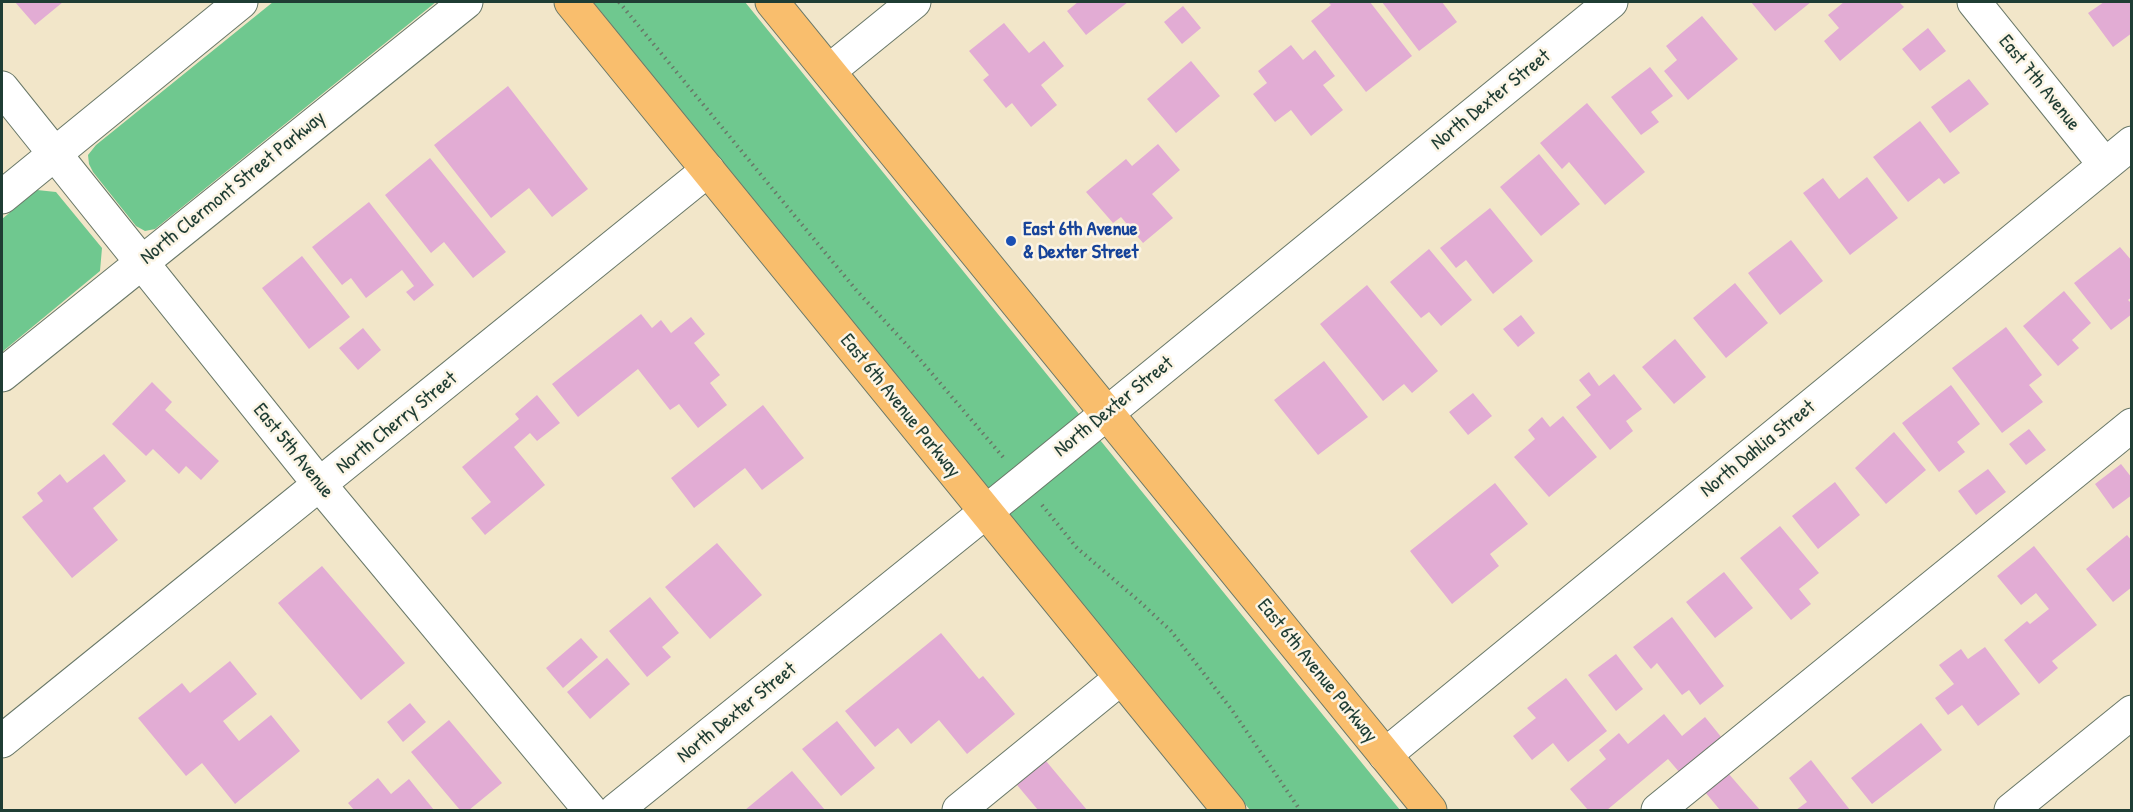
<!DOCTYPE html>
<html>
<head>
<meta charset="utf-8">
<style>
  body { margin:0 }
  #map { position:relative; width:2133px; height:812px; overflow:hidden; background:#f2e6c9; font-family:"Patrick Hand",sans-serif }
  canvas { display:block }
  .frame { position:absolute; inset:0; border:3px solid #1f3d34; pointer-events:none }
</style>
</head>
<body>
<div id="map">
<canvas width="2133" height="812"></canvas>
<div class="frame"></div>
</div>
<script>
const context = document.querySelector('canvas').getContext('2d');
context.lineJoin = 'round';
function paint(path, color) { context.fillStyle = color; context.fill(path, 'evenodd'); }
const poly = rows => new Path2D(rows.map(r => 'M' + r).join(''));
function stroke(path, color, width, dash) { context.strokeStyle = color; context.lineWidth = width; context.lineCap = dash ? 'butt' : 'round'; context.setLineDash(dash || []); context.stroke(path); }
function drawText(font, color, halo, rows, align = 'center') {
  context.font = font + ' "Patrick Hand",sans-serif'; context.lineWidth = 5; context.setLineDash([]); context.textBaseline = 'middle'; context.strokeStyle = halo; context.fillStyle = color; for (const [text, x, y, turn = 0] of rows) {
    context.save(); context.translate(x, y); context.rotate((+turn || 0) * Math.PI / 180); context.textAlign = isNaN(turn) ? turn : align; if (halo) context.strokeText(text, 0, 0); context.fillText(text, 0, 0); context.restore();
  }
}
paint(poly([
  [273,2,436,2,155,229,145,231,136,226,93,172,89,164,88,155,96,145],
  [593,2,745,2,1400,810,1250,810],
  [37,190,56,192,102,248,100,271,2,352,2,219]
]), '#6fc88f');
paint(poly([
  [15,2,63,2,35,25],
  [1078,2,1128,2,1086,35,1067,11],
  [1328,2,1370,2,1412,56,1366,92,1311,21,1331,5],
  [1382,2,1442,2,1457,22,1419,51],
  [1751,2,1811,2,1775,31],
  [1844,2,1899,2,1904,7,1840,61,1824,41,1839,28,1828,15],
  [2104,2,2132,2,2132,33,2113,47,2088,13],
  [1183,6,1201,28,1182,44,1164,22],
  [1702,16,1738,59,1688,100,1664,71,1677,60,1666,46],
  [1004,23,1029,53,1044,41,1064,66,1041,85,1057,105,1031,127,1012,103,1006,108,983,80,989,75,969,51],
  [1928,28,1946,51,1920,71,1902,49],
  [1291,45,1303,60,1315,50,1335,76,1323,85,1343,110,1311,136,1291,110,1275,122,1253,94,1267,83,1258,71],
  [1191,61,1220,96,1176,133,1147,99],
  [1650,67,1673,96,1651,112,1659,122,1641,135,1611,97],
  [1969,79,1989,104,1950,133,1931,107],
  [508,86,588,189,552,217,529,188,491,218,434,145],
  [1587,103,1645,172,1605,205,1569,162,1562,169,1540,143],
  [1920,121,1960,173,1944,184,1939,178,1908,202,1873,157],
  [1158,144,1180,170,1152,194,1173,218,1143,243,1121,217,1113,223,1086,192,1126,159,1132,166],
  [1539,154,1580,204,1541,236,1500,187],
  [430,158,506,252,473,278,444,242,431,253,385,195],
  [1867,177,1898,218,1850,255,1803,193,1823,178,1839,199],
  [369,202,434,285,414,301,406,292,414,286,402,270,366,298,351,278,342,285,312,247],
  [1490,208,1533,261,1493,294,1466,260,1456,268,1440,248],
  [1791,240,1823,281,1780,315,1748,273],
  [2120,247,2132,261,2132,297,2128,300,2132,304,2132,314,2111,330,2074,283],
  [1429,249,1472,300,1441,326,1429,312,1421,318,1390,282],
  [302,256,350,317,309,349,262,288],
  [1735,283,1768,323,1726,358,1693,318],
  [1367,285,1438,371,1412,393,1404,384,1383,401,1320,324],
  [2064,291,2091,323,2072,340,2079,348,2058,366,2023,326],
  [641,314,652,328,661,320,671,333,691,317,705,334,694,343,720,375,710,383,727,405,698,428,679,404,670,410,638,369,578,417,552,384],
  [1521,315,1535,333,1518,347,1503,329],
  [2006,327,2042,375,2029,385,2043,402,2002,433,1952,368],
  [363,328,381,350,358,370,339,348],
  [1675,339,1706,377,1674,404,1642,367],
  [1324,361,1368,417,1318,455,1274,400],
  [1589,372,1599,386,1614,374,1642,409,1626,421,1633,431,1610,450,1576,407,1591,395,1579,380],
  [152,382,172,402,165,410,219,461,201,480,186,466,179,474,153,449,146,456,112,424],
  [1951,385,1980,424,1957,442,1965,452,1939,472,1902,423],
  [1473,393,1492,416,1468,435,1449,412],
  [537,395,560,423,537,441,530,433,514,447,545,485,485,535,471,518,491,502,462,467,519,419,515,414],
  [763,405,804,458,762,490,745,468,694,508,671,478],
  [1563,416,1597,457,1549,497,1514,457,1535,439,1528,430,1542,417,1550,427],
  [2029,429,2046,450,2026,465,2009,444],
  [1894,432,1926,470,1886,504,1855,468],
  [104,454,126,481,93,508,118,540,72,578,22,517,43,501,37,493,60,474,67,483],
  [2121,464,2132,478,2132,495,2113,509,2095,484],
  [1988,469,2006,492,1976,515,1958,491],
  [1835,482,1860,515,1818,549,1792,516],
  [1495,483,1528,524,1490,554,1499,566,1452,604,1410,551],
  [1780,526,1819,573,1799,589,1811,604,1791,620,1740,558],
  [2127,535,2132,541,2132,587,2113,602,2086,569],
  [717,543,762,595,710,639,665,587],
  [2034,546,2097,625,2052,661,2058,668,2039,684,2004,640,2027,621,2030,624,2049,609,2036,593,2021,605,1997,576],
  [322,566,405,663,361,700,278,603],
  [1724,572,1753,608,1715,638,1686,602],
  [650,597,679,633,662,647,671,657,647,677,609,631],
  [1672,617,1724,686,1700,705,1689,690,1682,695,1657,663,1651,669,1633,647],
  [941,633,979,679,983,676,1015,714,967,754,939,720,911,744,898,728,875,747,845,711],
  [581,638,598,657,563,688,546,668],
  [1985,647,2020,694,1978,726,1962,705,1948,715,1935,698,1954,684,1939,665,1961,649,1968,659],
  [1616,654,1643,689,1616,711,1588,675],
  [607,658,630,684,590,719,567,692],
  [230,661,257,694,223,721,239,741,271,715,300,751,235,804,202,763,186,776,138,718,182,683,190,693],
  [1566,678,1607,731,1568,762,1553,743,1532,760,1513,736,1536,718,1527,708],
  [410,703,426,722,403,742,387,722],
  [1664,714,1682,736,1705,717,1722,738,1680,773,1668,759,1607,810,1588,810,1570,789,1606,759,1599,750,1619,733,1628,744],
  [449,720,502,783,469,810,460,810,411,752],
  [837,721,875,768,841,796,802,749],
  [1921,723,1942,750,1872,804,1851,778],
  [1041,755,1087,810,1038,810,1012,779],
  [1811,760,1850,810,1796,810,1807,802,1789,778],
  [792,771,825,810,745,810],
  [1728,773,1760,810,1720,810,1705,792],
  [378,778,391,794,409,779,434,810,354,810,348,803]
]), '#e2acd4');
const minor = poly([
  [1974,2,2105,165],
  [829,71,914,2],
  [2,88,320,485,590,810],
  [2,197,241,2],
  [2,375,466,2],
  [2,741,708,170],
  [1385,755,2132,143],
  [616,810,1024,481,1611,2],
  [959,810,1121,678],
  [1658,810,2132,425],
  [2011,810,2132,712]
]);
const major = poly([
  [571,2,1229,810],
  [772,2,1430,810]
]);
stroke(minor, '#697868', 35);
stroke(major, '#697868', 35);
stroke(poly([
  [619,2,794,215,857,291,917,356,1003,457],
  [1042,505,1077,548,1139,601,1171,631,1232,710,1300,810]
]), '#697868', 4, [1.5, 4.5]);
stroke(minor, '#fff', 33);
stroke(major, '#f9be6d', 33);
for (const [x, y, r, color] of [
  [1011,241,6,"#1a4fb4"]
]) { const dot = new Path2D(); dot.arc(x, y, r, 0, 2 * Math.PI); context.fillStyle = color; context.fill(dot); stroke(dot, '#fcf5e5', 2); }
drawText('20px', '#1f3d34', '#fcf5e5', [
  ["East 7th Avenue",2039,83,51],
  ["North Dexter Street",1491,100,-39],
  ["North Clermont Street Parkway",233,188,-39],
  ["East 6th Avenue Parkway",900,406,51],
  ["North Dexter Street",1114,407,-39],
  ["North Cherry Street",397,423,-39],
  ["North Dahlia Street",1758,449,-39],
  ["East 5th Avenue",293,451,51],
  ["East 6th Avenue Parkway",1317,671,51],
  ["North Dexter Street",737,713,-39]
]);
drawText('bold 20px', '#164399', '#fcf5e5', [
  ["East 6th Avenue",1023,230],
  ["& Dexter Street",1023,253]
], 'left');
</script>
</body>
</html>
